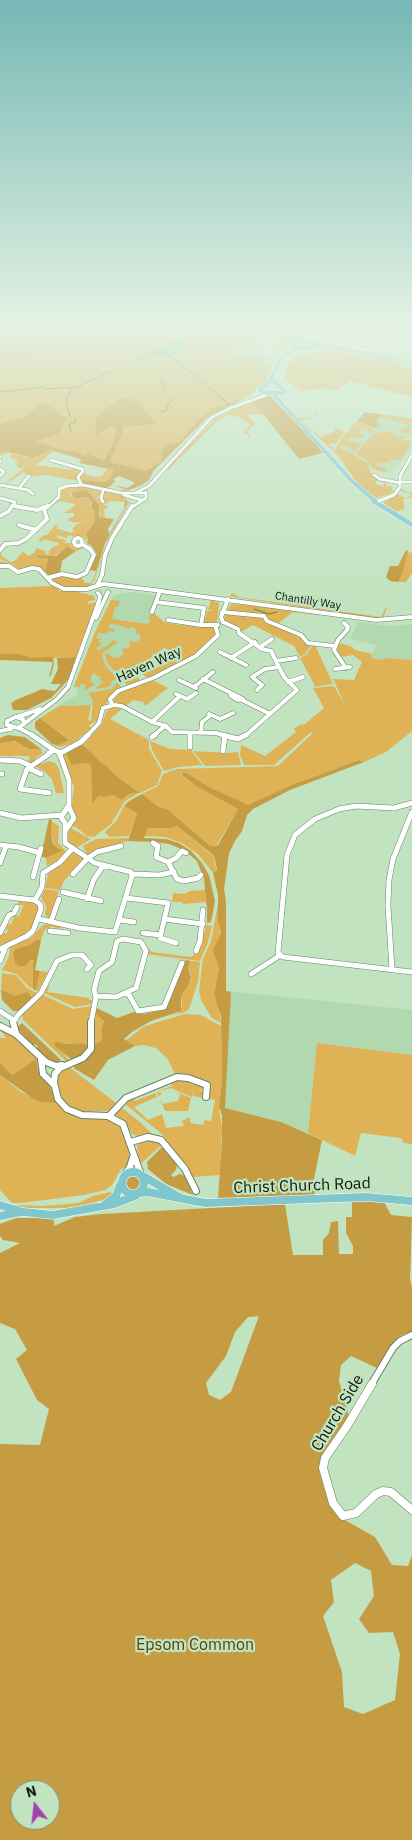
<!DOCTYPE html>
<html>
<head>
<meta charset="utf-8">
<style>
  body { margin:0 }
  #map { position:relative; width:412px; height:1840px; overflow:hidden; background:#c2e3c0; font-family:"IBM Plex Sans",sans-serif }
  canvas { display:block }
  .north { position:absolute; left:10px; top:1780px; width:50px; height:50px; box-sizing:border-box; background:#c2e3c0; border:1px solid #799178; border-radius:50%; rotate:344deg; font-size:14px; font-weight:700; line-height:20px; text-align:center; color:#0c170b }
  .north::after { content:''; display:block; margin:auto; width:18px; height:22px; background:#a244ad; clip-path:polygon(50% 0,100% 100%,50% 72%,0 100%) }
</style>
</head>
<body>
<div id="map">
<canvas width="412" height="1840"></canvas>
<div class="north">N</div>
</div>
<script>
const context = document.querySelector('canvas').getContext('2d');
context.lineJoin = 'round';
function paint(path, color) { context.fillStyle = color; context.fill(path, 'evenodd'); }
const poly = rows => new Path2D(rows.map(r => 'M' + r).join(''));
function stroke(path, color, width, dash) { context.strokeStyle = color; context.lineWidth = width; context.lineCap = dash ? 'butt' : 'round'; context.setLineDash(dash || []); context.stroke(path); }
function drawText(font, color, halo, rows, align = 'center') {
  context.font = font + ' "IBM Plex Sans",sans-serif'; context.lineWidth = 4.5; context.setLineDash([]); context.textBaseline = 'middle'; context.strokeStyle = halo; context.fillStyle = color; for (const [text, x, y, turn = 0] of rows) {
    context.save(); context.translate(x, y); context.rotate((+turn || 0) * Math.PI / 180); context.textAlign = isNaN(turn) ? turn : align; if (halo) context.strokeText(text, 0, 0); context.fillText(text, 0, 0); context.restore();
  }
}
paint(poly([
  [247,343,261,347,260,351,257,351,256,353,276,357,270,365,263,369,258,368,268,360,266,358,240,352,234,355,233,351,235,348,242,348],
  [365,412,412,420,412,449,394,471,389,473,371,469,365,461,346,452,347,450,337,448,341,439],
  [130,592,162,596,156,607,152,625,121,678,124,683,100,698,100,705,59,706,68,699,77,696,78,690,74,688,74,686,96,630,114,595],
  [358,622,390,626,412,624,412,660,387,658,381,660,371,658,376,645,350,639],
  [226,991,412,1010,412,1055,317,1044,308,1133,268,1118,224,1108,222,1084]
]), '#b1d8af');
paint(poly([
  [0,326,233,326,262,333,254,341,260,342,260,345,247,343,242,348,235,348,233,351,234,355,240,352,267,358,268,359,259,368,263,369,275,360,266,381,257,387,252,394,206,418,153,471,152,475,115,469,110,478,104,482,82,480,79,478,83,473,95,477,101,476,106,471,106,469,113,470,54,451,36,465,79,471,71,470,75,467,80,468,82,471,77,476,79,481,46,475,32,476,22,472,20,475,4,484,29,464,20,469,16,465,18,461,10,458,11,454,32,458,50,450,5,452,7,453,0,456],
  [267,333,280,336,284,338,289,347,278,356,270,353,274,350,281,352,283,340,279,339,278,349,265,348,263,344,269,348,272,347,273,343,264,342,273,343,274,340,268,340,273,340,277,336,269,334,264,340,260,341],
  [327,351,365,354,405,362,401,366,412,369,412,397,349,381,336,391,327,388,303,391,284,380,289,362,302,354],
  [270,396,325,452,299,459,264,415,248,414,249,419,256,424,247,430,252,439,244,432,245,429,251,425,239,417,228,415,216,422,166,472,171,464,216,418,245,404],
  [316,413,318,414,312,418,301,421,322,438,324,435,335,432,335,428,344,432,337,443,329,444,335,450,341,439,358,420,377,428,378,427,376,421,381,415,412,420,412,424,407,426,412,429,409,431,412,432,412,434,397,432,402,428,405,428,407,424,389,420,390,419,387,418,380,418,378,422,381,430,374,427,370,429,377,431,370,433,368,432,370,431,362,428,360,429,362,430,358,433,365,435,359,438,354,436,353,439,345,438,359,444,361,446,355,452,346,446,341,445,339,448,349,451,355,456,367,462,372,475,378,479,375,484,383,486,385,483,379,481,387,481,386,487,389,487,388,485,393,487,391,490,394,491,392,493,377,498,367,492,355,480,338,455,298,419,300,417,310,418],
  [386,431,396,434,396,436,405,436,406,438,401,438,404,440,402,441,412,441,412,443,401,460,391,459,387,463,381,461,382,464,377,463,376,465,387,469,387,472,384,472,373,469,367,460,356,454,373,434],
  [81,486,101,491,101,494,96,498,99,498,103,504,108,507,104,510,105,517,100,517,98,504,87,490,71,493,70,496,63,497,69,497,73,495,75,498,80,499,88,497,92,502,90,506,96,511,94,523,86,533,88,544,86,546,85,544,87,544,87,541,84,538,80,537,73,540,75,537,72,536,68,535,67,538,57,535,57,538,66,540,65,543,72,543,71,546,85,547,77,551,67,546,54,556,40,555,35,557,48,559,45,571,38,567,17,571,0,565,0,561,20,567,0,559,0,554,2,554,1,556,11,562,16,560,23,551,28,556,33,554,37,548,45,551,46,554,49,555,49,551,54,546,59,545,59,543,43,539,42,542,38,540,44,535,47,535,55,525,59,526,56,528,71,533,74,531,72,529,77,524,82,523,81,522,75,523,67,520,74,516,74,513,64,513,74,506,75,504,61,501,55,503,62,498,60,494,63,488],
  [401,489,410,493,412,491,412,498,405,498,403,500,405,509,396,512,383,503,398,494,405,498,411,496,411,494,400,491],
  [104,492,109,492,107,495,111,492,121,495,125,498,130,502,105,545,94,581,89,586,83,587,68,587,57,584,51,578,59,576,81,577,85,583,91,583,93,580,105,544,128,503,125,498,118,495,125,500,123,502,110,501,106,504,102,499],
  [408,552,412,553,412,573,406,582,398,582],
  [52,586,59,589,59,591,74,591,94,596,95,600,89,601,87,604,97,602,74,664,75,657,30,659,0,658,0,588],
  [232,593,239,597,381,617,386,607,387,607,383,619,381,619,234,597,230,596],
  [111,600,120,601,118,607,115,607,112,619,147,624,150,622,151,620,148,619,153,612,164,622,179,625,213,627,217,633,196,654,180,663,171,658,175,653,164,648,145,662,148,664,144,666,142,665,127,677,129,681,138,677,141,681,127,685,107,662,105,654,107,653,114,658,120,657,124,653,121,649,129,648,130,641,134,642,140,640,140,635,135,633,137,630,133,627,127,629,125,627,110,623,109,628,115,630,114,632,108,631,106,634,98,633,96,638,103,639,99,640,98,642,102,643,96,649,100,650,103,647,106,647,113,640,118,642,103,652,102,656,105,664,104,678,105,665,117,679,112,681,109,687,95,689,103,682,99,679,101,677,93,673,90,681,95,685,84,690,86,685,80,684,80,687,74,686,96,630],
  [211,600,219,603,217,622,204,624,207,611,215,611,208,610],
  [231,604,259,606,325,616,293,612,279,623,268,620,264,615,227,611],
  [225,614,264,617,265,621,277,625,312,644,306,653,300,657,294,646,253,625,241,632,241,628,226,622,224,619],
  [339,643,350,646,355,650,372,654,371,658,381,660,387,658,412,660,412,731,386,752,364,762,359,760,308,779,251,805,244,804,209,787,187,773,181,775,196,786,238,809,216,846,209,845,167,809,159,807,142,794,158,786,163,774,177,769,278,766,313,733,311,732,274,765,244,765,240,755,241,745,265,756,296,732,294,729,299,725,305,724,324,708,313,688,334,686,345,705,333,679,354,680,362,662,353,655,342,657,337,650],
  [313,645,315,645,333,684,313,687,315,686,300,658,307,654],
  [170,659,178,663,148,678,142,674,153,666,156,668],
  [152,680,168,688,145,706,143,702,133,700,126,706,113,701,119,693],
  [118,682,121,687,109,697,107,703,100,709,97,721,89,725,91,728,74,743,60,747,53,745,69,739,40,718,59,706,91,705,88,720,91,721,93,700,88,693,112,689],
  [113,707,122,709,110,719,149,740,149,749,162,771,157,785,140,793,115,775,107,766,102,763,83,745,78,747,85,743,102,724,106,712],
  [8,741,17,742,29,749,40,749,40,748,43,753,35,758,34,762,30,764,28,762,30,757,28,756,0,756,0,743],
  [150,741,170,749,188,750,189,747,202,765,178,767,164,771,152,750],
  [70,750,72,765,87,763,91,765,92,802,99,796,104,797,113,795,122,800,129,794,137,794,125,801,111,824,94,837,87,836,76,827,70,826,76,816,71,809,74,787,62,756],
  [193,751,227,753,238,752,241,765,205,766],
  [49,761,55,763,59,769,64,793,56,793,52,779,44,771,33,765,39,762,41,764],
  [124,806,137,813,129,836,109,837,105,832,116,821],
  [52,822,59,826,58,843,66,851,60,859,47,866,46,858,62,851,54,844,51,832],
  [177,826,213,856,216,869,215,872,213,873,199,855,182,843,165,837,144,836,148,828,172,828],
  [69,827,85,836,91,839,76,848,67,840],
  [129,838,128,841,104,848,88,856,83,846,96,839],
  [72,852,84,859,64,881,60,890,45,888,48,874,63,863],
  [45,889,59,891,49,918,45,915,46,906,41,897],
  [205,890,206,902,183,904,182,902,172,902,173,893,185,894,190,891],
  [19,901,33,902,38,905,38,911,34,925,25,935,0,947,0,934,7,933,8,931,6,928,8,924,11,924,14,917,11,915,19,916,23,906,25,906,18,904],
  [218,904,218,921,222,940,215,956,219,968,214,994,218,1005,221,1023,212,1018,208,1012,201,1000,199,991,203,959,211,941],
  [50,924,62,927,59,929,51,926,50,929,47,928,44,931,41,940,36,940,29,945,13,951,17,966,24,966,31,960,33,961,34,989,36,989,40,971,48,972,38,991,35,990,29,987,17,974,2,970,9,956,10,947,31,938,43,925],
  [206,925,212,926,207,945,200,961,147,954,148,948,152,952,191,957,197,952,202,943],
  [147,955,200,962,198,982,189,1009,183,1013,168,1016,179,1013,182,1006,181,996,191,980,191,974,188,968,190,961],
  [2,973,16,975,27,988,37,993,18,1011,1,992],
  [50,984,47,992,89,998,89,1000,93,1000,92,1004,75,1007,44,993],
  [43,995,73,1009,92,1006,88,1025,89,1046,83,1043,66,1044,55,1043,68,1059,72,1059,67,1062,23,1020,22,1014],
  [95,1013,102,1017,104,1022,101,1030,102,1040,95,1044,93,1027],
  [185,1014,201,1015,221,1026,222,1079,219,1109,222,1127,220,1175,193,1177,162,1134,124,1103,132,1097,135,1101,155,1093,157,1097,134,1107,148,1120,162,1114,166,1128,184,1126,182,1121,188,1118,190,1118,190,1123,203,1125,205,1120,211,1121,215,1100,207,1098,209,1088,176,1076,167,1058,156,1048,143,1045,135,1046,125,1041,145,1026],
  [0,1030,14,1035,37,1058,39,1065,36,1059,12,1075,0,1063,0,1038,6,1038],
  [317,1043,412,1055,412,1144,404,1143,401,1138,361,1133,355,1156,308,1133],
  [68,1066,116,1103,109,1111,81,1111,73,1108,63,1101,57,1082,59,1073],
  [0,1075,21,1092,39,1101,55,1103,52,1091,63,1109,104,1117,120,1125,129,1149,129,1158,126,1167,121,1169,112,1185,105,1190,84,1195,20,1203,12,1203,0,1190],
  [182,1078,182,1081,186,1080,185,1083,194,1087,185,1083,187,1080,187,1082,197,1086,199,1083,205,1085,205,1089,202,1089,201,1092,204,1092,204,1098,193,1096,194,1088,192,1097,171,1088,156,1092,172,1086,170,1081],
  [169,1089,191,1098,188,1111,165,1111,157,1093,161,1092,161,1095,158,1096,163,1104,178,1101,180,1094],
  [120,1106,141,1123,153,1135,137,1136,132,1134,124,1122,115,1114],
  [146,1140,155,1140,162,1145,139,1165,137,1145],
  [110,1192,114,1194,107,1199,72,1208,28,1208,10,1205,43,1206,79,1203,93,1196]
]), '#dfb255');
paint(poly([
  [0,326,3,326,7,334,88,334,103,326,108,326,97,330,94,334,156,334,168,326,183,326,176,334,245,340,244,342,224,338,173,337,88,338,69,341,47,351,0,360],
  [265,396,270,396,325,452,299,459,253,401],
  [121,398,127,398,138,402,156,424,124,426,121,437,109,462,146,471,161,462,163,449,168,445,180,442,197,422,212,409,246,398,210,415,153,471,149,480,140,486,126,491,114,490,127,490,112,485,127,488,134,484,134,482,119,476,113,479,115,482,105,490,83,483,82,480,104,482,110,478,114,470,79,463,82,459,51,450,32,458,4,451,0,452,0,424,26,416,33,411,37,405,44,402,67,419,60,429,60,433,35,442,65,451,77,451,83,456,88,454,104,461,112,446,117,430,114,426,109,426,98,434,95,434,97,416],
  [365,412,412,419,412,420,382,415,376,421,378,427,376,428,358,420],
  [83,490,87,490,99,505,99,517,114,519,108,529,109,534,124,508,125,500,116,495,123,497,128,502,105,543,96,571,90,570,97,554,92,546,87,543,88,540,86,533,94,523,95,511,91,507,92,502,88,497,76,499,71,493],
  [67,546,76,551,62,561,60,573,49,575,45,571,48,559,35,557,39,555,56,556],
  [406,550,408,551,403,571,398,582,390,581,386,577,390,566,398,566],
  [0,654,19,654,31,658,53,657,54,664,51,675,49,677,53,662,0,660],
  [76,657,69,679,51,698,27,710,13,710,11,703,16,700,42,689,55,691,61,684,51,684,58,669,57,658],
  [40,718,68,739,69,740,58,745,52,744,35,728,35,722],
  [8,735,25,737,41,749,29,749,15,741,0,743,0,738],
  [83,745,102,763,107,766,115,775,140,793,129,794,122,800,113,795,104,797,99,796,92,803,91,765,87,763,72,765,66,754,70,750],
  [359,760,364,762,290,790,253,809,247,815,242,831,235,841,229,853,224,889,226,902,226,991,231,992,225,1108,281,1122,322,1140,314,1179,315,1196,218,1199,222,1140,222,1115,219,1107,222,1079,221,1017,214,994,219,968,213,951,221,933,218,921,218,895,213,873,217,870,215,860,213,855,177,826,172,828,148,828,144,838,166,839,179,843,191,851,202,863,209,875,215,901,211,922,207,923,207,910,204,879,197,861,184,850,169,844,154,842,128,841,137,813,124,806,129,801,142,794,159,807,167,809,209,845,214,846,218,845,238,809,196,786,182,775,183,773,187,773,209,787,248,805,292,785],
  [49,819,52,820,51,832,53,844,62,851,46,858,41,856],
  [36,940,41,940,35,970,40,971,36,990,33,989,33,960,31,960,25,966,18,966,15,963,13,952,16,949,29,945],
  [186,960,190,961,188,968,191,977,189,984,181,996,181,1011,151,1021,132,1032,124,1039,135,1046,108,1060,94,1080,75,1069,74,1066,90,1056,95,1044,102,1040,101,1030,104,1021,95,1013,97,1008,117,1018,134,1012,144,1014,166,1009],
  [1,990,15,996,27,992,32,998,18,1011,13,1011,2,1000],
  [22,1023,61,1060,57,1063,48,1061,35,1049,38,1047,35,1044,33,1046,19,1030,18,1026],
  [57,1042,66,1044,83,1043,89,1046,85,1054,71,1059,56,1047,54,1044],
  [36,1059,39,1073,49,1083,56,1103,41,1102,32,1098,0,1075,0,1063,12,1075],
  [163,1146,177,1165,176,1170,171,1175,173,1177,180,1174,185,1176,193,1195,166,1184,148,1169,147,1162],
  '124 1184a9 9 0 1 1 18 0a9 9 0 1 1-18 0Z',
  [383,1200,391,1215,412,1217,410,1280,412,1287,412,1332,402,1335,394,1342,377,1368,351,1356,341,1365,339,1381,349,1416,320,1460,323,1485,331,1507,343,1519,375,1537,392,1565,408,1566,412,1555,412,1840,0,1840,0,1444,40,1445,49,1409,37,1400,16,1359,27,1350,15,1329,0,1323,0,1253,20,1243,3,1240,0,1236,0,1224,16,1218,54,1218,54,1226,75,1217,101,1214,285,1204,293,1255,323,1255,323,1240,329,1233,331,1222,338,1221,339,1254,353,1254,353,1246,346,1233,346,1217,352,1217,352,1202],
  [259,1316,231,1392,220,1400,209,1395,206,1383,226,1356,235,1332,248,1317],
  [355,1563,371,1571,374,1596,359,1619,369,1633,393,1632,400,1654,395,1700,363,1714,344,1707,342,1672,323,1616,334,1602,331,1580],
  [20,1790,50,1790,50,1820,20,1820]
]), '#c69c42');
const water = poly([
  [179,340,183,343,182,350,169,355,153,353,179,340]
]);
paint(water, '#6abf68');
stroke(water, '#4e8d4c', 1);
stroke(poly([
  [178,330,181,326],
  [243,332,250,332],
  [178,336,178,341],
  [170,344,164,344,162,341,178,340],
  [169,355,230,405],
  [144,357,153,353],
  [136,360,143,357],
  [159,379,163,382,165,389],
  [0,392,43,387,43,389,77,387,114,370],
  [69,394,66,404,70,416],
  [70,394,71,388],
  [161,412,166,411,167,405,174,398],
  [71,432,69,425,76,421,75,418],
  [254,609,269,614,277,612]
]), '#4e8d4c', 1);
const minorFar4 = poly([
  [316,326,318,331,332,334],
  [292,333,371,351],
  [323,341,343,326],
  [353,347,379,326],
  [392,358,412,338],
  [0,460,0,462],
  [51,460,82,469,83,471,78,477,81,485],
  [0,469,4,472,0,476],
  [374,475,380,479,400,483],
  [400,482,412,482],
  [0,485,28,490,33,494],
  [19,488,29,476],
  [103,491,101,498,103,502],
  [137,492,149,486,211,418,228,409,269,394],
  [124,495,141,500],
  [0,498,15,502,11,508],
  [376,502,394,495,400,487,400,476,412,455],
  [13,506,22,508],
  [47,508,59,497,59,489,67,486,83,485,122,493,146,493],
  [131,508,146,498,146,492]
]);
const minorFar3 = poly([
  [15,506,37,510,48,506],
  [0,516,9,511,12,506],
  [19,525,36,530],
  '74 542a4 4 0 1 1 8 0a4 4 0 1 1-8 0Z',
  [5,544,18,543,26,539,47,519,44,509],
  [0,550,5,544],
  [0,566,9,566,18,572,32,568,39,569,52,583,64,589,87,589,103,584,163,591],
  [47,578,62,574,77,577,86,573,94,555,91,550,82,544],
  [97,586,102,575,105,555,112,538,132,506],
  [160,591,376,620,412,617],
  [156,602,204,608,201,625],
  [152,612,160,591],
  [222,612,264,616,267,621,301,635,308,643,335,646],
  [96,618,108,592],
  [168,620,201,625,218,625],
  [223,622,221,617,228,599],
  [223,622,238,629,239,633,262,649,271,651,284,677,297,690,245,736],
  [344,623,348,627,347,630,338,640,334,650,346,668],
  [260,647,272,639],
  [220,652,246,665],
  [231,658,255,642],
  [276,661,296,658],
  [335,669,350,667],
  [203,679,243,699,238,700,231,696,231,694],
  [179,680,196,688],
  [288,682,303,677],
  [194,687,213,672],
  [257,690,262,685,252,677,265,669,279,667],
  [176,694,187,699,196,693],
  [242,700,270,714],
  [112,705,110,699,118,691,153,678,196,656,218,635,215,625],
  [209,714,220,719,233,713],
  [16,717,23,719,24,724,18,728,7,725,7,721,16,717],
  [17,717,40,709],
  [152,722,180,696],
  [25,723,57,699,68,687,99,601,100,596,98,593],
  [19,728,34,736],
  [0,731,11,729],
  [190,733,190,736],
  [201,733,202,722,211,715],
  [87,736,99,723,103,708,114,705,122,706,152,722,166,726,172,732,216,733,226,736],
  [153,736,165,726]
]);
const minorFar2 = poly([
  [32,735,54,750],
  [190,735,190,747],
  [222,735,238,739,246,735],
  [152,737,155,735],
  [223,751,225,735],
  [49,754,27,769,20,789,49,793],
  [59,754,81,742,88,735],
  [0,760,20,761,31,766],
  [28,768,41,774],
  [0,774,2,774],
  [412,803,394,808,356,806,339,809,315,819,295,835,287,855,278,953,283,957,412,972],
  [0,813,21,818,62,815],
  [65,830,65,823,61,817,69,805],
  [153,843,158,846,156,857,168,862],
  [0,845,19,847,40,853],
  [186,853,182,851,176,858,168,862,177,879,184,881,198,878,201,875],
  [88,858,97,852,121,846],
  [0,863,6,846],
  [73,874,88,858],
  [132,874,159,875,174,872],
  [33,877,41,848],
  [63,892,101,901],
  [0,896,34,900,40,904,41,909,33,931,27,936,0,949],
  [126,898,168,903,160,938,176,943],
  [87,899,94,879,103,866],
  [35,900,42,887,43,873,59,863,73,848],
  [39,919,79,928,115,932,132,876,131,872,95,863,65,843,65,831,74,818,69,807,69,780,59,752,54,750,49,753],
  [164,919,203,924],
  [120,920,134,922],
  [51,921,59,899],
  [50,931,68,933],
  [0,933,9,915,14,913,17,907],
  [143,933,161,935],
  [196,951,200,941,203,910],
  [0,961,6,946],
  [392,970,388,905,389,880,393,859,412,812],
  [251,974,279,956],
  [128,993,138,1011,164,1007,182,963],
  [0,1011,12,1019,13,1023],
  [13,1023,18,1015,41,993,57,961,72,955,82,955,91,965,87,969],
  [91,1023,96,997,94,990,99,971,112,962,117,941,123,939,141,942,146,951,136,988,116,997,96,996]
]);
const minorFar1 = poly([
  [13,1022,16,1033],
  [91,1022,91,1049,83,1058,60,1068,55,1074,54,1083,58,1099,67,1109,82,1115,108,1116,123,1124,141,1175],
  [0,1026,16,1034,46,1062,56,1066,62,1065],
  [41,1059,43,1074,54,1085],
  [109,1116,126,1098,177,1077,188,1078,207,1085,206,1097],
  [131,1142,148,1137,161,1140,185,1169,196,1191],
  [124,1176,130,1167,133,1157],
  [371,1385,393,1348,400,1341,412,1335]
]);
const minor = poly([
  [372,1384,347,1426,325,1458,323,1468,333,1503,343,1516,356,1513,376,1494,383,1491,391,1492,412,1510]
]);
const majorFar2 = poly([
  [242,326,282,335,299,349,320,347,364,352,412,363],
  [289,336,295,340,320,345],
  [271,380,284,390,283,393],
  [283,393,265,393,259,389,270,382,281,357,294,350,295,347],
  [273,394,351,480,376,502],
  [373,501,384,508]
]);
const majorFar1 = poly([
  [382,506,412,525]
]);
const major = poly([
  '122 1183a11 11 0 1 1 22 0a11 11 0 1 1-22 0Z',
  [143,1176,179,1197],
  [139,1193,148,1192,205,1203,366,1197,412,1201],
  [0,1205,23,1212,53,1215,114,1204,135,1196],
  [104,1205,116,1196,120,1185],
  [0,1216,20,1212]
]);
stroke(minorFar4, '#648363', 4);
stroke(minorFar3, '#648363', 5);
stroke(minorFar2, '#648363', 6);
stroke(minorFar1, '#648363', 8);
stroke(minor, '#648363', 9);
stroke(majorFar2, '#fff', 4.5);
stroke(majorFar1, '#fff', 6);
stroke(major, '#fff', 9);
stroke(minorFar4, '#fff', 3);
stroke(minorFar3, '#fff', 4);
stroke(minorFar2, '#fff', 5);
stroke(minorFar1, '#fff', 6);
stroke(minor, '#fff', 8);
stroke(majorFar2, '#80c7cd', 4);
stroke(majorFar1, '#80c7cd', 5);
stroke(major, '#80c7cd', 8);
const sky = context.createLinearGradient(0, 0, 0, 583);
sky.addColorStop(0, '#75b8b5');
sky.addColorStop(0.56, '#e4f2e3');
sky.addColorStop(1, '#e4f2e300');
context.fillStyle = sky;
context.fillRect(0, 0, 412, 583);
drawText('11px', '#0c170b', '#c2e3c0', [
  ["Chantilly Way",308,601,9]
]);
drawText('14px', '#0c170b', '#c2e3c0', [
  ["Haven Way",149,665,-24]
]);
drawText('16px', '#0c170b', '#c2e3c0', [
  ["Christ Church Road",302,1186,-2],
  ["Church Side",338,1413,-59]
]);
drawText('16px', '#56400e', '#c2e3c0', [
  ["Epsom Common",195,1645]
]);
</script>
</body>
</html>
